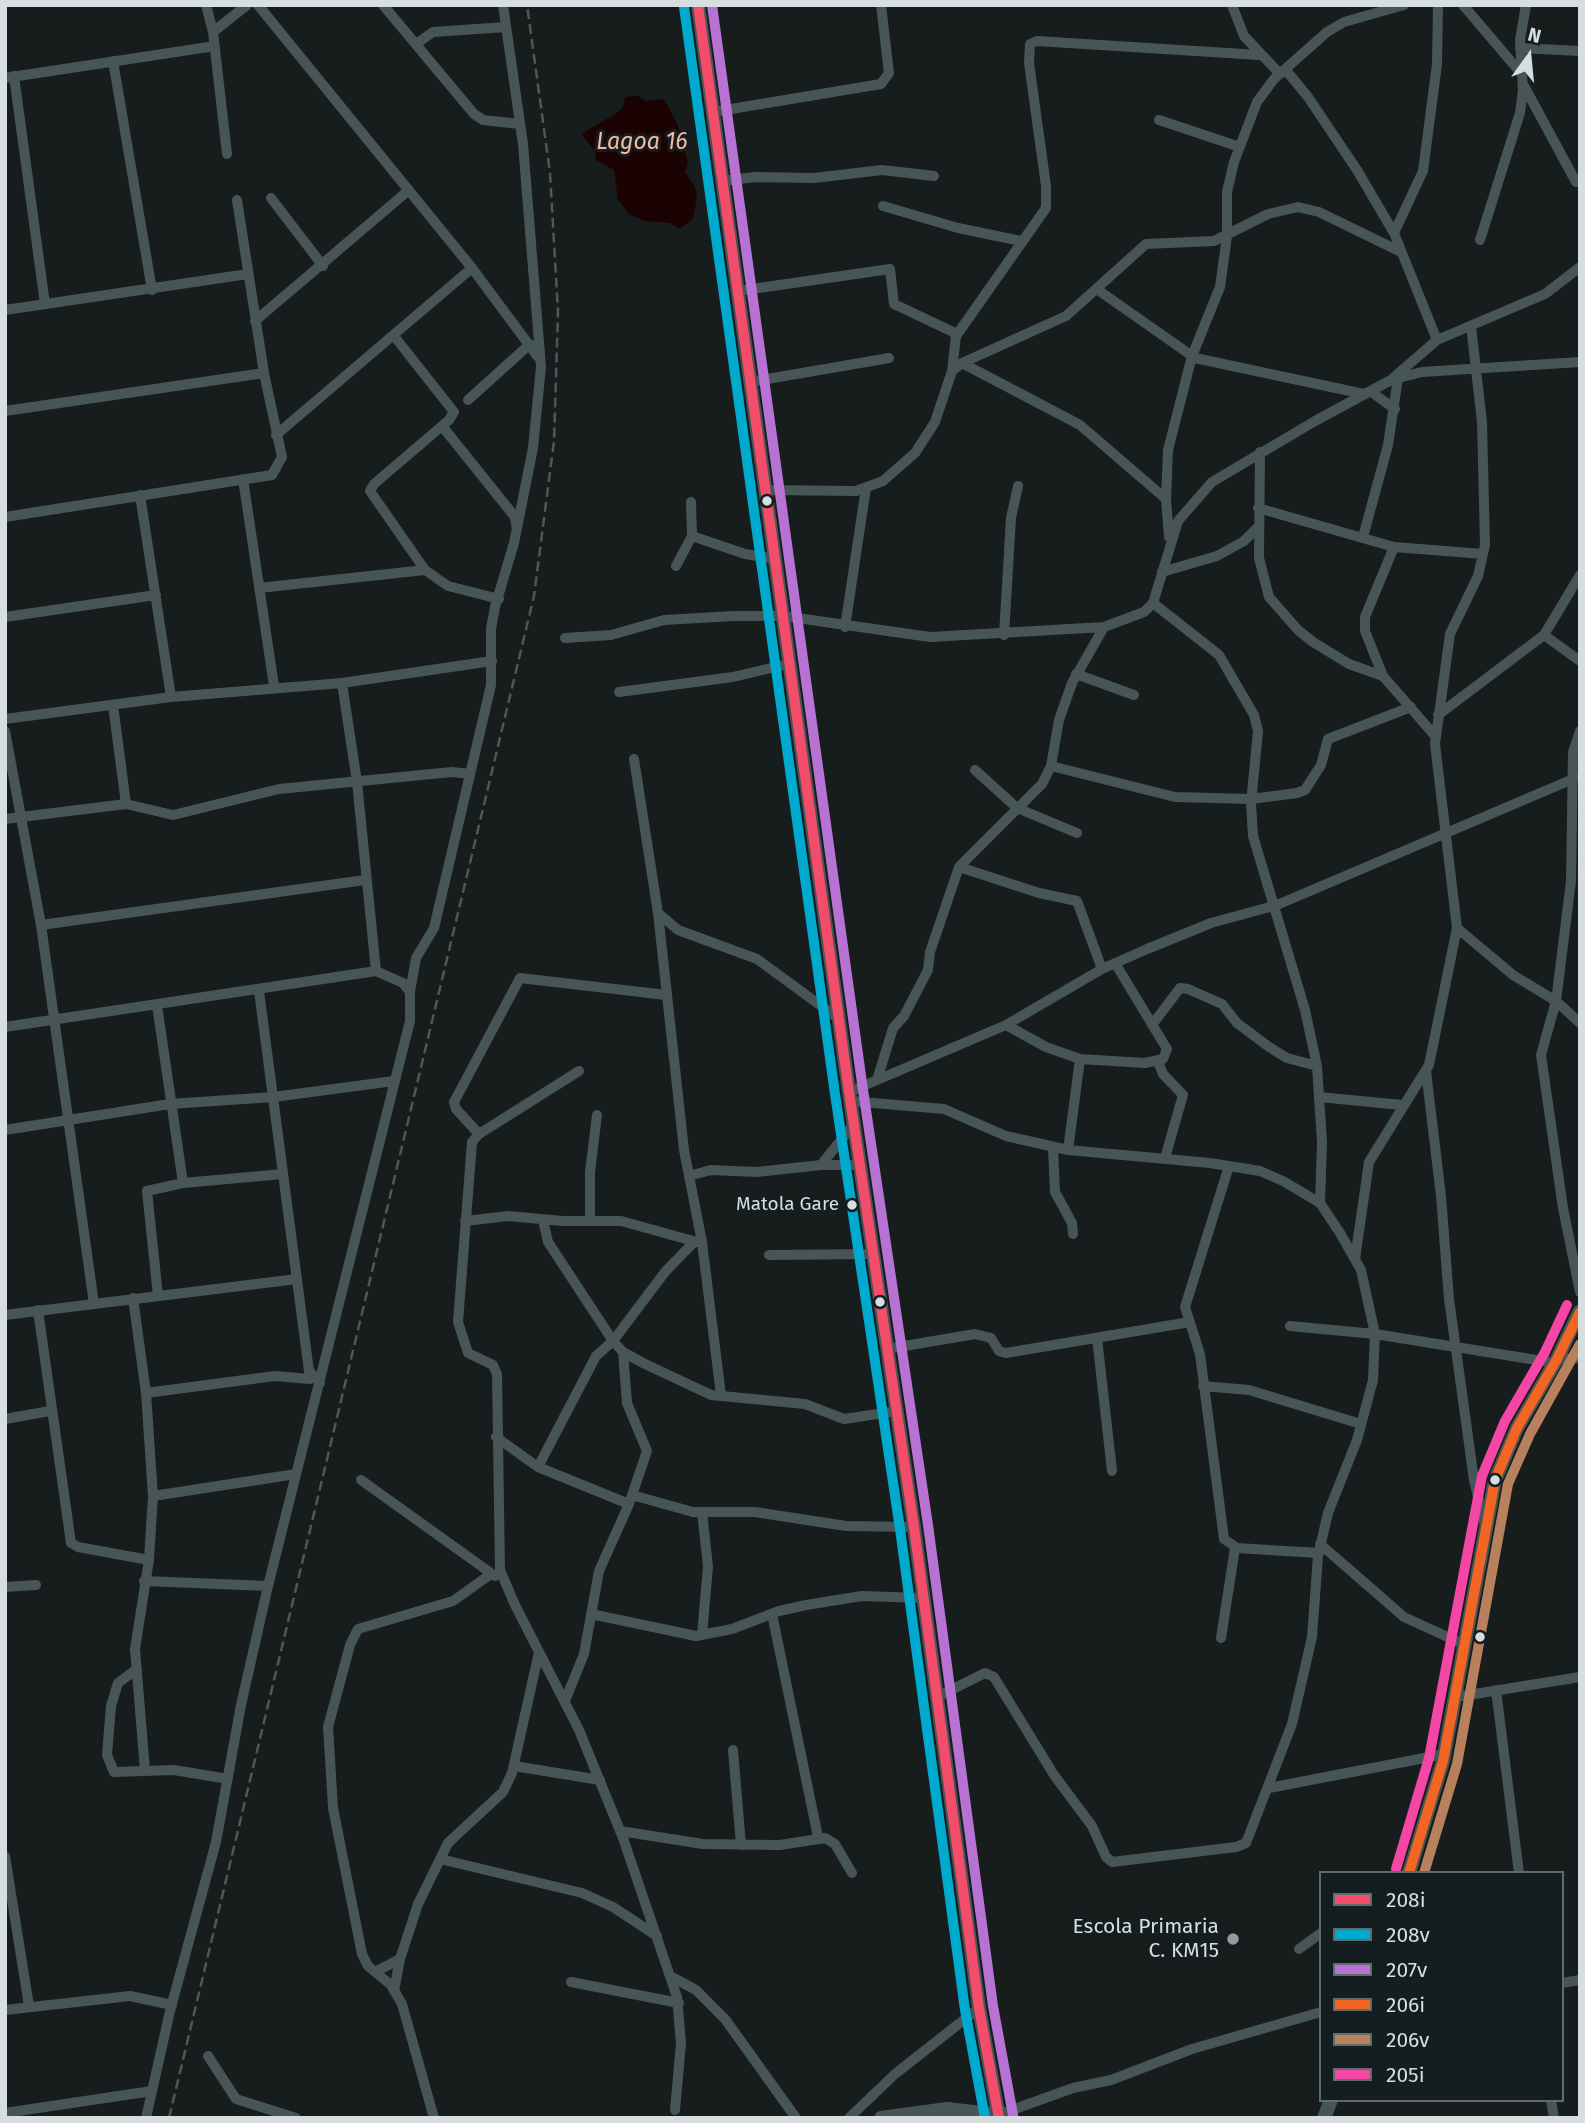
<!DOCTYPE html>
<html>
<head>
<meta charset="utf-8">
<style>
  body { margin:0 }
  #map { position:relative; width:1585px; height:2123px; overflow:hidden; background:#171c1d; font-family:"Fira Sans",sans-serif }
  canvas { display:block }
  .frame { position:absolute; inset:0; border:7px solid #d7dedf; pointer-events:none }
  .legend { position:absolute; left:1319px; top:1871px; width:245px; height:231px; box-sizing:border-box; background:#141e20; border:2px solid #626b6c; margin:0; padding:9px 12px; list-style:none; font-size:21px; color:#d7dedf }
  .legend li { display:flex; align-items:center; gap:14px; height:35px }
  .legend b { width:35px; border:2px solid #626b6c }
  .north { position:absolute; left:1494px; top:21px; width:70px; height:70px; -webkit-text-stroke:5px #141e20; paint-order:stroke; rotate:15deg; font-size:19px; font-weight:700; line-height:28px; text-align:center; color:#d7dedf }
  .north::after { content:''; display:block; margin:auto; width:24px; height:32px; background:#d7dedf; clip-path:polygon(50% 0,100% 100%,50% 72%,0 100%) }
</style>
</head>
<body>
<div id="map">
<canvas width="1585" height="2123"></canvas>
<div class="frame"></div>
<ul class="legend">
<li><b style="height:9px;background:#f44d6c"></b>208i</li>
<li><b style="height:9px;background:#00a9ce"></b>208v</li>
<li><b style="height:9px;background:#b673d3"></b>207v</li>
<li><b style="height:9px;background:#f26522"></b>206i</li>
<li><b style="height:9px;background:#b6815c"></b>206v</li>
<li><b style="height:9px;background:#f346a5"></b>205i</li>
</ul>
<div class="north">N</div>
</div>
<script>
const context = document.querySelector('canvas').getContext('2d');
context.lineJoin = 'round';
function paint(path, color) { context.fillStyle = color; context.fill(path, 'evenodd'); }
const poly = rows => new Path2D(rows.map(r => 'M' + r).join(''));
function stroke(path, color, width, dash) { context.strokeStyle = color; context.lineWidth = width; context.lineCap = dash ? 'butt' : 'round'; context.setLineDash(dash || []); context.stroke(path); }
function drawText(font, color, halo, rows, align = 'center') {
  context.font = font + ' "Fira Sans",sans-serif'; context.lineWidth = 6; context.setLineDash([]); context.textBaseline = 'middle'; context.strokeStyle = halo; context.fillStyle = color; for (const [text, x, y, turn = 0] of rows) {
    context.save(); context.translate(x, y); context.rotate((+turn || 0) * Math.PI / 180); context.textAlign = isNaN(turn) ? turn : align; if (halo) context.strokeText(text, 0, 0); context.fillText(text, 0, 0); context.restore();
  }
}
paint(poly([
  [638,96,646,101,664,99,678,125,688,163,685,172,695,187,697,197,693,219,679,229,670,223,645,221,629,214,618,200,614,170,596,160,595,151,581,134,615,114,623,107,625,97]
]), '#1c0303');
stroke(poly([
  [206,5,213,32,227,154],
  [258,5,472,268,538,357],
  [383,5,474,114,483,120,520,124],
  [1232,5,1244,36,1280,74],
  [1463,5,1520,72],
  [213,32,247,5],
  [416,44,433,32,506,27],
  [1520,48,1580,51],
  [113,61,152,290],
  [1285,69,1308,97,1357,170,1394,233,1437,340],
  [14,76,45,304],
  [5,78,215,46],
  [1523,84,1576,182],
  [713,112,881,84,889,73,881,5],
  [1159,120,1240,147],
  [723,181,755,177,814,178,882,170,934,176],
  [271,198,323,266],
  [883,206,958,228,1021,241],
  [1394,233,1423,171,1437,64,1438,5],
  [1480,240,1520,113,1523,90,1520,40,1526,5],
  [1098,290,1195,358,1364,394],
  [738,291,890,269,894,304,953,332,956,336,952,371,935,422,915,453,883,481,856,491,765,490],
  [5,310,248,274],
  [255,321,409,190],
  [394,336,454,412,449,420,374,484,370,491,425,570],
  [956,336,1046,208,1046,186,1029,63,1030,44,1037,41,1259,55],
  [962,363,1080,425,1166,499],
  [952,371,962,363,1066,316,1146,244,1214,241,1268,214,1298,207,1319,212,1401,252],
  [1393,378,1437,340,1545,294,1580,267],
  [750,382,889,358],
  [1370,391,1395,409],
  [468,400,530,344],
  [5,411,264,373],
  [442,426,515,517,516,525],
  [276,435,472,268],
  [1260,452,1259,558,1269,597,1298,630,1313,642,1349,664,1383,676],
  [243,479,274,686],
  [140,495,171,697],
  [691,502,692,536,745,554,775,559],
  [1258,508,1394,547,1483,554],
  [5,517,272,475,282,457,264,373,237,200],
  [1169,537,1166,499,1168,450,1192,356,1220,287,1227,236,1227,192,1234,162,1257,102,1274,79,1327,32,1344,22,1404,5],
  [1363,537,1388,445,1398,378],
  [1394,547,1365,617,1365,631,1383,676,1436,737],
  [676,566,692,536],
  [1162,572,1217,556,1244,541,1258,527],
  [259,588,425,570,448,586,499,599],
  [1153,603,1219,655,1254,715,1258,731,1251,803,1253,836,1305,1010,1317,1066,1322,1142,1320,1203],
  [5,617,156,595],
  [845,627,866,488],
  [1004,635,1011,518,1018,486],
  [1544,635,1580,661],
  [565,638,611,635,664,620,734,616,783,616,930,637,1104,627,1144,612,1153,603,1178,521,1212,482,1315,421,1391,380,1422,372,1580,362],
  [1076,674,1134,695],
  [342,683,357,782,376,971],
  [619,692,733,677,788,664],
  [113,705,126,804],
  [1438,715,1544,635,1580,575],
  [5,719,171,697,342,683,492,661],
  [5,731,41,925,94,1304],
  [1580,731,1573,752,1571,881,1556,1001,1541,1055,1563,1208,1580,1292],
  [634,759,658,913,678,930,757,959,839,1019],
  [1051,766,1059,720,1072,683,1104,627],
  [975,770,1017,808,1077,833],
  [5,819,126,804,173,815,279,789,452,772,470,774],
  [959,867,1039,893,1077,901,1102,969],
  [658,913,684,1150,702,1242,721,1395],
  [41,925,365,880],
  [1457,928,1513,975,1556,1001,1580,1023],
  [259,991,309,1371,320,1383],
  [157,1005,183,1183],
  [1006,1025,1046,1047,1080,1059,1145,1063,1163,1059,1167,1049,1115,963],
  [1152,1025,1180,988,1188,989,1222,1004,1237,1023,1269,1047,1287,1058,1317,1066],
  [5,1027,376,971,403,983,410,992],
  [1158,1062,1163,1074,1183,1095,1165,1158],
  [579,1071,479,1134,472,1142,458,1322,468,1353,493,1365,497,1374,500,1570,515,1605,579,1730,623,1838,677,1997,681,2043,675,2110],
  [1426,1071,1441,1196,1449,1299,1474,1480,1485,1526],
  [877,1080,893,1028,904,1016,928,970,930,952,959,867,1042,784,1051,766,1175,797,1251,799,1297,793,1305,790,1321,765,1328,739,1411,707],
  [849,1092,1006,1025,1102,969,1147,949,1211,923,1277,905,1580,776],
  [1319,1097,1402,1105],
  [850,1101,944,1109,1006,1136,1068,1150,1210,1163,1260,1171,1283,1181,1320,1203,1340,1233,1361,1270,1375,1334,1373,1380,1357,1440,1328,1513,1318,1556,1312,1637,1292,1724,1246,1843,1236,1847,1112,1862,1106,1857,1092,1826,1054,1775,994,1677,985,1673,937,1697],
  [5,1130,170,1104,273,1097,394,1081],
  [479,1134,456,1109,454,1102,520,978,666,995],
  [1053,1147,1055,1192,1072,1223,1073,1234],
  [1068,1150,1080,1059],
  [821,1165,854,1124],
  [1229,1166,1185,1307,1200,1354,1224,1539,1237,1548,1318,1553],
  [689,1176,711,1170,757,1172,821,1165,860,1165],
  [543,1220,548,1242,613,1341,623,1352,643,1363,711,1395,805,1404,844,1419,897,1411],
  [590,1220,590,1172,597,1115],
  [465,1221,508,1216,563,1221,621,1221,697,1242],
  [769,1255,874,1254],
  [1355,1259,1369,1162,1429,1065,1457,928,1435,744,1450,634,1478,576,1485,545,1482,422,1471,326],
  [158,1296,147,1191,183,1183,283,1174],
  [133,1298,146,1393,153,1496,149,1560,135,1649,145,1770],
  [38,1310,71,1543,78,1547,149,1560],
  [5,1315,297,1279],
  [1290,1326,1375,1334,1555,1363],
  [1097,1338,1112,1471],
  [887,1349,975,1334,991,1338,999,1351,1006,1353,1190,1322],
  [1557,1359,1580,1358],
  [1203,1386,1249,1390,1361,1424],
  [146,1393,275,1376,310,1379],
  [5,1419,50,1411],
  [496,1437,538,1467,629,1504],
  [538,1467,596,1356,613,1341,665,1272,693,1243],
  [361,1480,495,1576],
  [632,1495,693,1512,755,1512,846,1526,914,1527],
  [153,1496,296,1474],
  [702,1512,708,1566,702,1635],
  [1320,1544,1404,1617,1465,1645],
  [144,1581,268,1586],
  [5,1587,36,1585],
  [591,1614,696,1636,732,1629,779,1611,806,1605,862,1596,923,1598],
  [772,1614,818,1837],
  [1221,1638,1235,1548],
  [137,1669,118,1683,111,1706,107,1755,114,1772,174,1770,228,1779],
  [1496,1690,1519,1873],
  [1456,1697,1580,1677],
  [565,1701,584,1654,599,1571,629,1504,647,1451,627,1403,623,1352],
  [733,1750,741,1845],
  [514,1766,600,1780],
  [1269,1788,1445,1754],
  [620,1831,703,1844,780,1845,825,1838,835,1844,852,1873],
  [5,1856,29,2006],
  [440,1859,582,1893,613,1907,657,1936],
  [1299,1949,1321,1933],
  [375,1972,400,1959],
  [670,1976,696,1990,725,2019,796,2118],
  [571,1982,679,2003],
  [1562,1983,1580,1980],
  [394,1991,400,1959,418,1904,448,1843,503,1792,512,1773,539,1652],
  [5,2010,130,1996,172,2005],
  [208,2056,236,2099,296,2118],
  [1551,2100,1554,2118],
  [5,2113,152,2091],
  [998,2115,1073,2088,1111,2080,1192,2049,1321,2012],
  [146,2118,170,2011,216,1842,241,1705,268,1586,410,1021,410,992,416,958,434,928,491,685,491,629,495,607,514,543,533,448,541,367,523,144,503,5],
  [434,2118,402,2004,391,1985,368,1966,362,1954,333,1808,328,1727,350,1645,358,1629,453,1601,491,1574],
  [849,2118,895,2074,979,2008]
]), '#475557', 10);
stroke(poly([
  [698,5,849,1092,914,1527,979,2008,999,2118],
  [1409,1873,1443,1761,1495,1480,1517,1428,1557,1359,1580,1311],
  [881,2118,947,2109,998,2115],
  [1324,2118,1331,2100]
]), '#475557', 14);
stroke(poly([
  [169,2118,534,596,554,441,558,312,550,173,527,5]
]), '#4e5858', 2.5, [10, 5]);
stroke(poly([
  [698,5,849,1092,914,1527,979,2008,999,2118]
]), '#f44d6c', 10);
stroke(poly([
  [684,7,835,1094,900,1529,965,2010,985,2118]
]), '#00a9ce', 10);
stroke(poly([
  [712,5,863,1090,928,1525,993,2006,1013,2115]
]), '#b673d3', 10);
stroke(poly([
  [1409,1873,1443,1761,1495,1480,1517,1428,1557,1359,1580,1312]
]), '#f26522', 10);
stroke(poly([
  [1424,1873,1457,1764,1508,1484,1530,1434,1580,1344]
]), '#b6815c', 10);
stroke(poly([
  [1396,1869,1429,1758,1482,1476,1505,1421,1545,1352,1567,1305]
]), '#f346a5', 10);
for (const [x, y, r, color] of [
  [767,501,6,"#d7dedf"],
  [852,1205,6,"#d7dedf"],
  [880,1302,6,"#d7dedf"],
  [1495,1480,6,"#d7dedf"],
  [1480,1637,6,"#d7dedf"],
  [1233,1939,7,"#949a9b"]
]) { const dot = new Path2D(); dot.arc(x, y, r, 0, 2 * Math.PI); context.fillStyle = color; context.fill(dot); stroke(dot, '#141e20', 2.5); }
drawText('19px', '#d7dedf', '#141e20', [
  ["Matola Gare",839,1205]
], 'right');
drawText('21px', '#d7dedf', '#141e20', [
  ["Escola Primaria",1219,1927],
  ["C. KM15",1219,1951]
], 'right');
drawText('italic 23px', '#fab89d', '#141e20', [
  ["Lagoa 16",642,143]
]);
</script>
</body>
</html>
